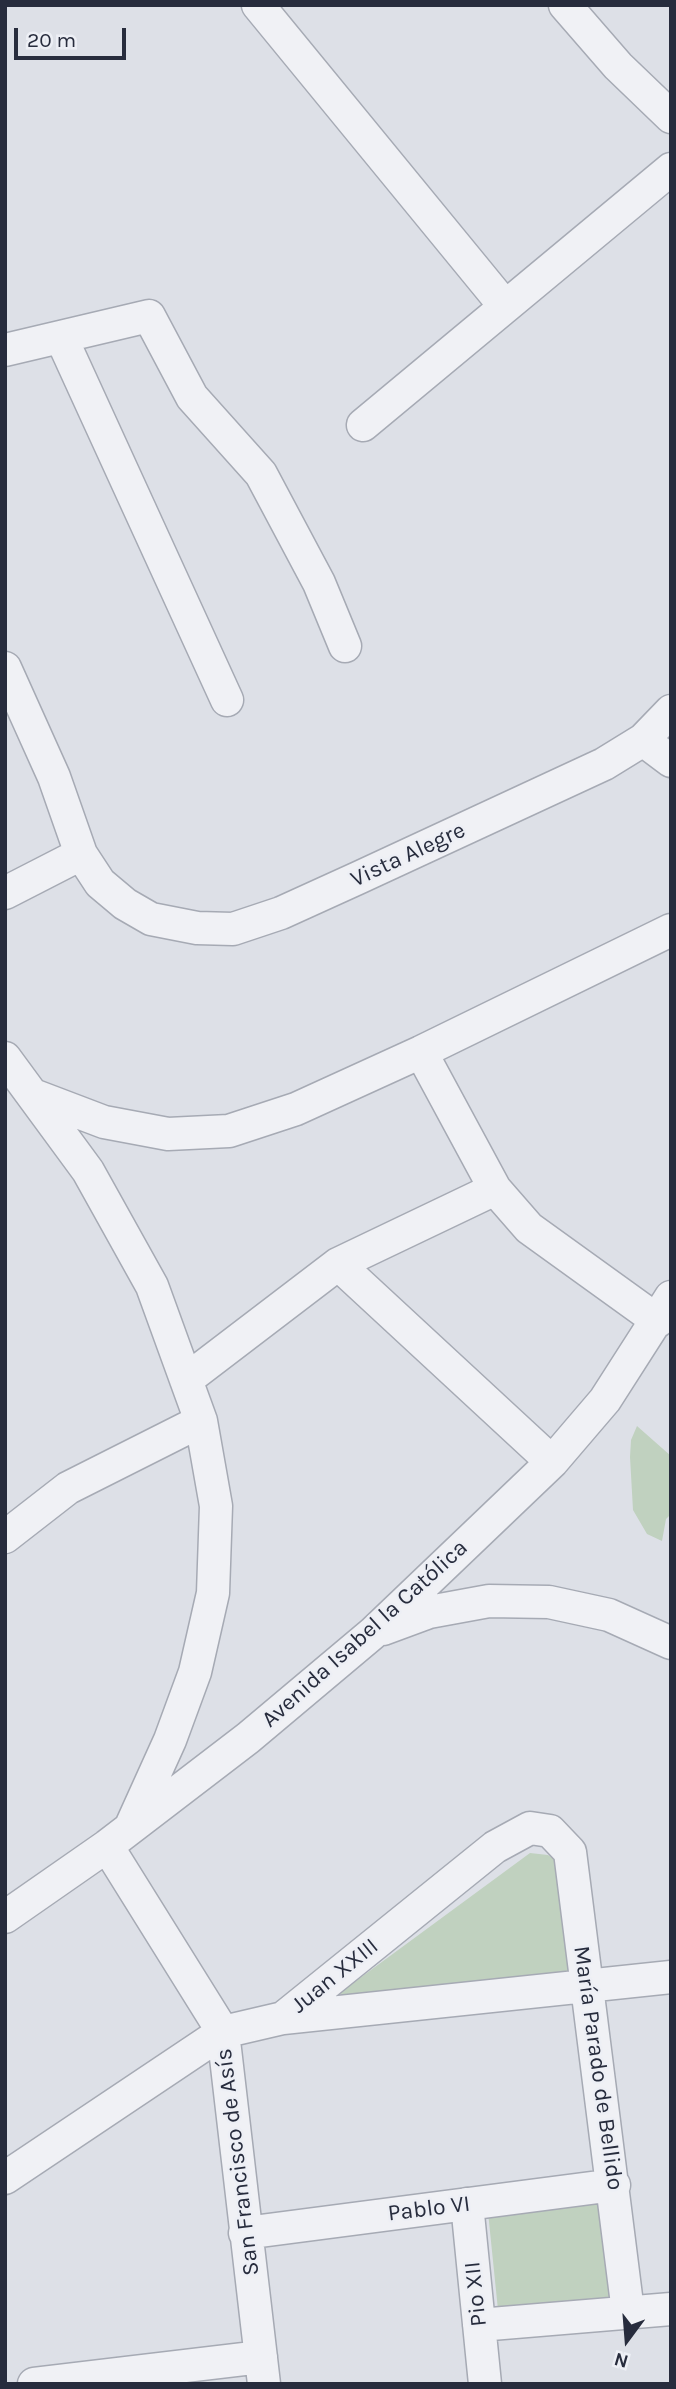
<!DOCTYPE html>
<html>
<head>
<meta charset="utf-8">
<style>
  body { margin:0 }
  #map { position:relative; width:676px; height:2389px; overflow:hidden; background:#dde0e7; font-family:Karla,sans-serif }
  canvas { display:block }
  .frame { position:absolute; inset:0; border:7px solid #272c3d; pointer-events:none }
  .north { position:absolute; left:592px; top:2305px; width:70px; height:70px; -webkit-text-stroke:5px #edeff5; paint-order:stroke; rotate:196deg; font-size:19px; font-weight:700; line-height:28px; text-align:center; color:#272c3d }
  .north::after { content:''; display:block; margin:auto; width:24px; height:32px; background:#272c3d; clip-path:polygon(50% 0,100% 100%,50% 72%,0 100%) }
  .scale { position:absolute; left:14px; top:28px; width:112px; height:32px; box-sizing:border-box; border:4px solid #272c3d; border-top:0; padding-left:9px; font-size:21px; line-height:24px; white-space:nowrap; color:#272c3d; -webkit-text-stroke:5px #edeff5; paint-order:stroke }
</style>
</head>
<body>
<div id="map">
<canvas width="676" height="2389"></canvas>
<div class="frame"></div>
<div class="north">N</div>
<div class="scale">20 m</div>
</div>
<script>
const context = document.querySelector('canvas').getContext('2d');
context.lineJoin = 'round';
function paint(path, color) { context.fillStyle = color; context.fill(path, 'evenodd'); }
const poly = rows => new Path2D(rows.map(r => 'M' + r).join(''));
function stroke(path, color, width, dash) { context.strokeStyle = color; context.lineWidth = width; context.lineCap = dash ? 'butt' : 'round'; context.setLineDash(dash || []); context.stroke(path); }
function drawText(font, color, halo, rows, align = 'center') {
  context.font = font + ' Karla,sans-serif'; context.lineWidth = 5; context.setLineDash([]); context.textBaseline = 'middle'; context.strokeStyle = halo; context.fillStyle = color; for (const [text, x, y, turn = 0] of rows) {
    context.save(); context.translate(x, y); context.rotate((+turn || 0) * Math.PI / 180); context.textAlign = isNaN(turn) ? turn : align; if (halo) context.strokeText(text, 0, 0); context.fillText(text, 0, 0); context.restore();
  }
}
paint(poly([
  [637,1426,671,1456,671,1514,666,1519,662,1541,647,1534,633,1510,630,1457,631,1440],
  [530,1853,548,1855,556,1860,573,1973,341,1998,341,1992],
  [603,2201,613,2299,498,2310,488,2212]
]), '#c0d1bf');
const street = poly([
  [258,5,504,305],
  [565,5,618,66,671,117],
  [61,337,227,700],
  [5,350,149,316,192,397,261,474,319,583,345,646],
  [363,425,671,169],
  [5,668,54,777,81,854,100,883,125,904,151,919,197,928,233,929,281,913,358,878,604,764,643,740,671,711],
  [643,740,671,761],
  [5,893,81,854],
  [421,1052,495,1189,529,1228,658,1321],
  [5,1058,88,1171,152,1286,201,1421,216,1506,213,1593,195,1672,170,1740,132,1824],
  [33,1095,104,1122,168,1134,229,1131,296,1109,421,1052,671,930],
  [338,1264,552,1462],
  [186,1380,338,1264,495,1189],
  [5,1537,68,1488,201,1421],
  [383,1629,429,1612,489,1601,549,1602,609,1615,671,1643],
  [107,1846,223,2032,264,2384],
  [5,1917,107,1846,248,1738,373,1633,552,1462,605,1400,671,1297],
  [283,2018,671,1977],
  [5,2178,223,2032,283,2018,495,1847,530,1828,550,1831,570,1852,628,2312],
  [467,2204,485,2384],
  [245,2233,614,2185],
  [479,2325,671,2309],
  [34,2384,261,2357]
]);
stroke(street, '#a6aab4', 35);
stroke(street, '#f0f1f5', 32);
drawText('23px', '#272c3d', '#edeff5', [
  ["Vista Alegre",408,855,-25],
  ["Avenida Isabel la Católica",365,1634,-42],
  ["Juan XXIII",335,1976,-39],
  ["María Parado de Bellido",598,2068,82],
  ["San Francisco de Asís",238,2162,-97],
  ["Pablo VI",429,2209,-7],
  ["Pio XII",476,2294,-96]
]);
</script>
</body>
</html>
